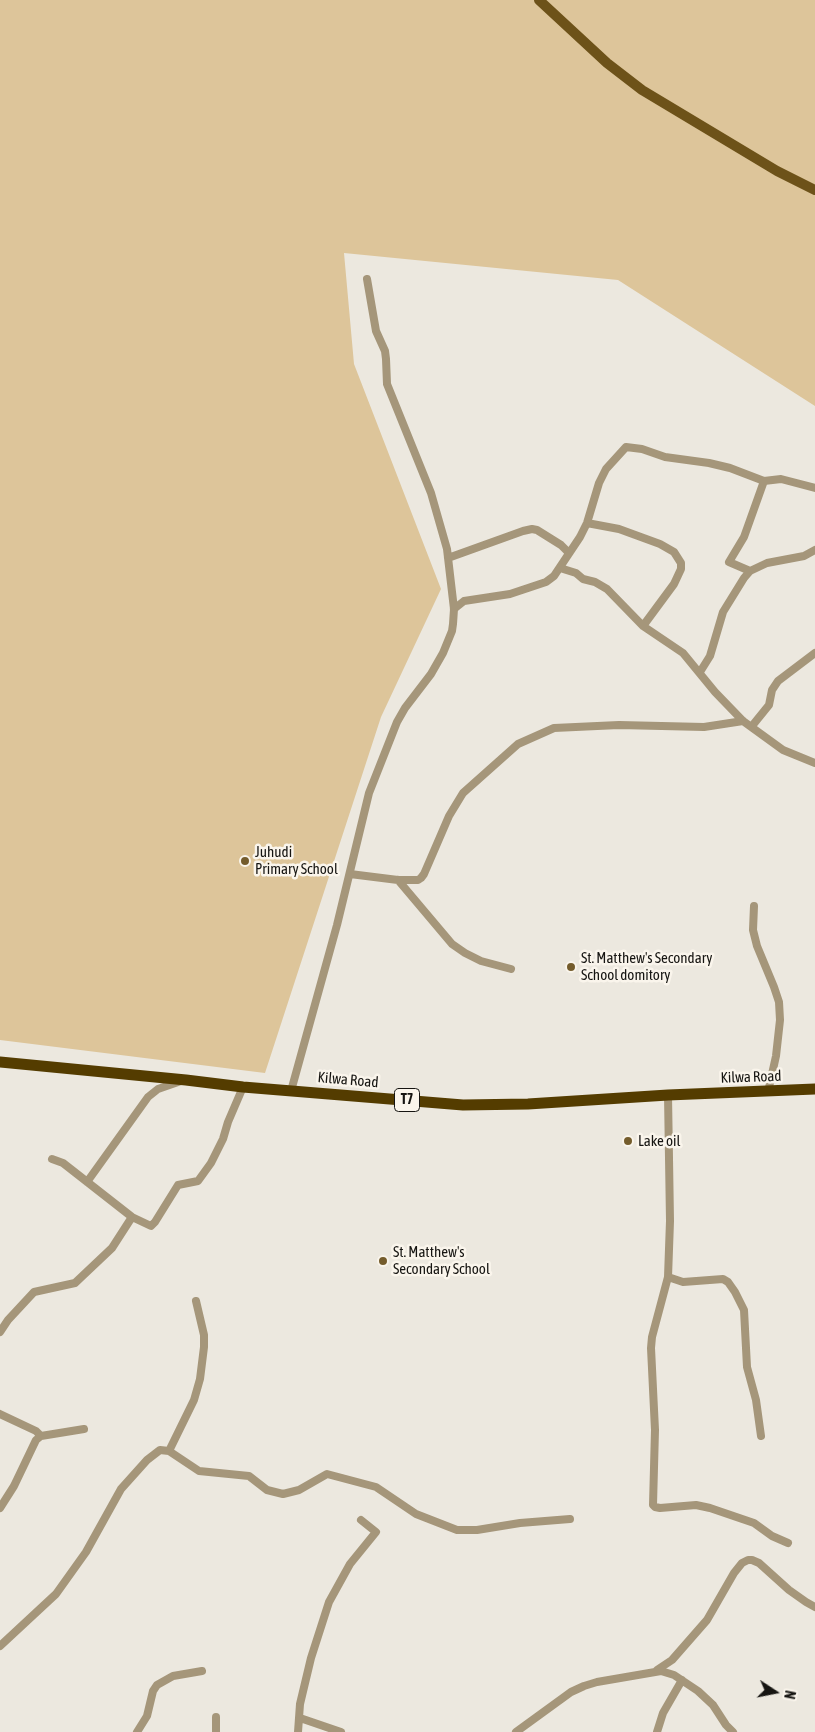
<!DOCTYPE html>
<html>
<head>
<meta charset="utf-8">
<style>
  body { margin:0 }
  #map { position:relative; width:815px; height:1732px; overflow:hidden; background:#ece8df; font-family:"Asap Condensed",sans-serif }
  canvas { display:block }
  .north { position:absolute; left:750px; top:1667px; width:50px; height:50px; -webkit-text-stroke:4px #faf5ec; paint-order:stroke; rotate:101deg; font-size:14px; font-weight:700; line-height:20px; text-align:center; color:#161512 }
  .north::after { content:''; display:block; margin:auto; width:18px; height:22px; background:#161512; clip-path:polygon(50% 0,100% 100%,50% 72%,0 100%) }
</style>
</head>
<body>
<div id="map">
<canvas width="815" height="1732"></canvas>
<div class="north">N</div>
</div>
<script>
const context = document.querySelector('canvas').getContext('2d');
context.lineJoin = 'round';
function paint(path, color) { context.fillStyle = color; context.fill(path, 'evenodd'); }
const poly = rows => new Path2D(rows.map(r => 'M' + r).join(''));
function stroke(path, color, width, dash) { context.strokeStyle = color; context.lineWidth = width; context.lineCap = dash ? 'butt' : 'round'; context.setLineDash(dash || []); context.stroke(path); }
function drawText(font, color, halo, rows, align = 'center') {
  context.font = font + ' "Asap Condensed",sans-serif'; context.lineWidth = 5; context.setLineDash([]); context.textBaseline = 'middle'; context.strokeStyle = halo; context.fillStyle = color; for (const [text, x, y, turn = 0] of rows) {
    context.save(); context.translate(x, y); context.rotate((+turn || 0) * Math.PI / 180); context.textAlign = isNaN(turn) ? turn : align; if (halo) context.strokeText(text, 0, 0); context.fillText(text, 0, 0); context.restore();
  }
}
paint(poly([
  [0,0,815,0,815,406,618,280,344,253,354,364,441,589,381,717,265,1073,0,1040]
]), '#ddc59a');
stroke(poly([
  [587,523,619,529,660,544,674,552,681,563,681,569,674,584,643,626],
  [448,558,523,531,532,529,537,530,561,545,569,553],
  [560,568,576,573,583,579,595,582,607,589,643,626,683,653,715,692,743,721,783,750,815,763],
  [750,571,729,562,744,537,764,481],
  [454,609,464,601,510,594,546,582,554,576,580,537,587,523,599,483,606,469,626,447,642,449,665,457,709,463,730,468,764,481,781,479,815,488],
  [700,672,710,656,723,612,744,578,750,571,767,563,804,556,815,550],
  [752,726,769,705,772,690,778,681,815,653],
  [350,874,398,880,418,880,421,878,424,874,449,816,463,793,518,744,554,728,619,725,704,727,743,721],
  [398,880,452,944,465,953,481,961,511,969],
  [754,906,753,930,757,946,774,987,779,1002,780,1020,776,1056,768,1092],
  [291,1091,337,925,369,793,397,722,405,708,431,674,443,653,452,631,453,624,454,609,447,549,431,493,387,384,386,359,385,351,376,331,367,279],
  [668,1095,670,1221,668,1277,652,1337,651,1348,655,1430,653,1505,655,1507,660,1508,696,1505,710,1508,754,1523,772,1536,788,1543],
  [52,1159,63,1163,132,1217,151,1226,155,1222,178,1185,198,1181,211,1163,223,1139,228,1122,243,1087],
  [87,1182,148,1097,158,1089,181,1081],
  [668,1277,683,1282,723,1279,728,1282,735,1292,744,1310,747,1367,756,1400,761,1436],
  [0,1332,8,1320,34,1292,75,1283,112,1248,132,1217],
  [0,1414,36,1431,41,1436],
  [169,1451,194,1400,200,1379,204,1347,204,1335,196,1301],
  [0,1508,14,1486,36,1440,41,1436,84,1429],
  [0,1646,56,1594,86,1552,121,1489,147,1460,160,1450,169,1451,199,1471,249,1476,267,1490,283,1494,299,1490,327,1474,376,1487,416,1514,457,1530,477,1530,520,1523,570,1519],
  [657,1670,672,1660,707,1620,734,1573,742,1563,748,1560,752,1560,759,1563,789,1590,806,1602,815,1607],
  [300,1718,341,1732],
  [137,1732,147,1716,153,1691,157,1685,173,1676,202,1671],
  [216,1732,216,1717],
  [298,1732,300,1704,311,1658,329,1602,350,1564,376,1532,361,1520],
  [516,1732,571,1692,584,1686,597,1682,661,1671,674,1675,698,1691,713,1705,726,1725,733,1732],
  [657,1732,663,1713,682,1680]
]), '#a5967a', 8);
stroke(poly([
  [539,0,607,63,642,90,777,171,815,190]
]), '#6d5219', 10);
stroke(poly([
  [0,1062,186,1080,243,1087,463,1105,528,1104,668,1095,815,1089]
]), '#543c00', 11);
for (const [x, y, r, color] of [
  [245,861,5,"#745c2c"],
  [571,967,5,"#745c2c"],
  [628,1141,5,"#745c2c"],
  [383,1261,5,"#745c2c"]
]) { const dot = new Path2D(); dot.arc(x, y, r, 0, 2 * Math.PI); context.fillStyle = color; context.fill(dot); stroke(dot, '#faf5ec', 2); }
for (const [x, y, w] of [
  [407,1100,25]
]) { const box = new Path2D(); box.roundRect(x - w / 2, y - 11.5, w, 23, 4); context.fillStyle = '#faf5ec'; context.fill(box); stroke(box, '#161512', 1); }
drawText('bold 14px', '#161512', null, [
  ["T7",407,1100]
]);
drawText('15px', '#161512', '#faf5ec', [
  ["Juhudi",255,852],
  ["Primary School",255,869],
  ["St. Matthew's Secondary",581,958],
  ["School domitory",581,975],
  ["Lake oil",638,1141],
  ["St. Matthew's",393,1252],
  ["Secondary School",393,1269]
], 'left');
drawText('15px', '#161512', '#faf5ec', [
  ["Kilwa Road",751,1077,-2],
  ["Kilwa Road",348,1080,5]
]);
</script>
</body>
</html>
